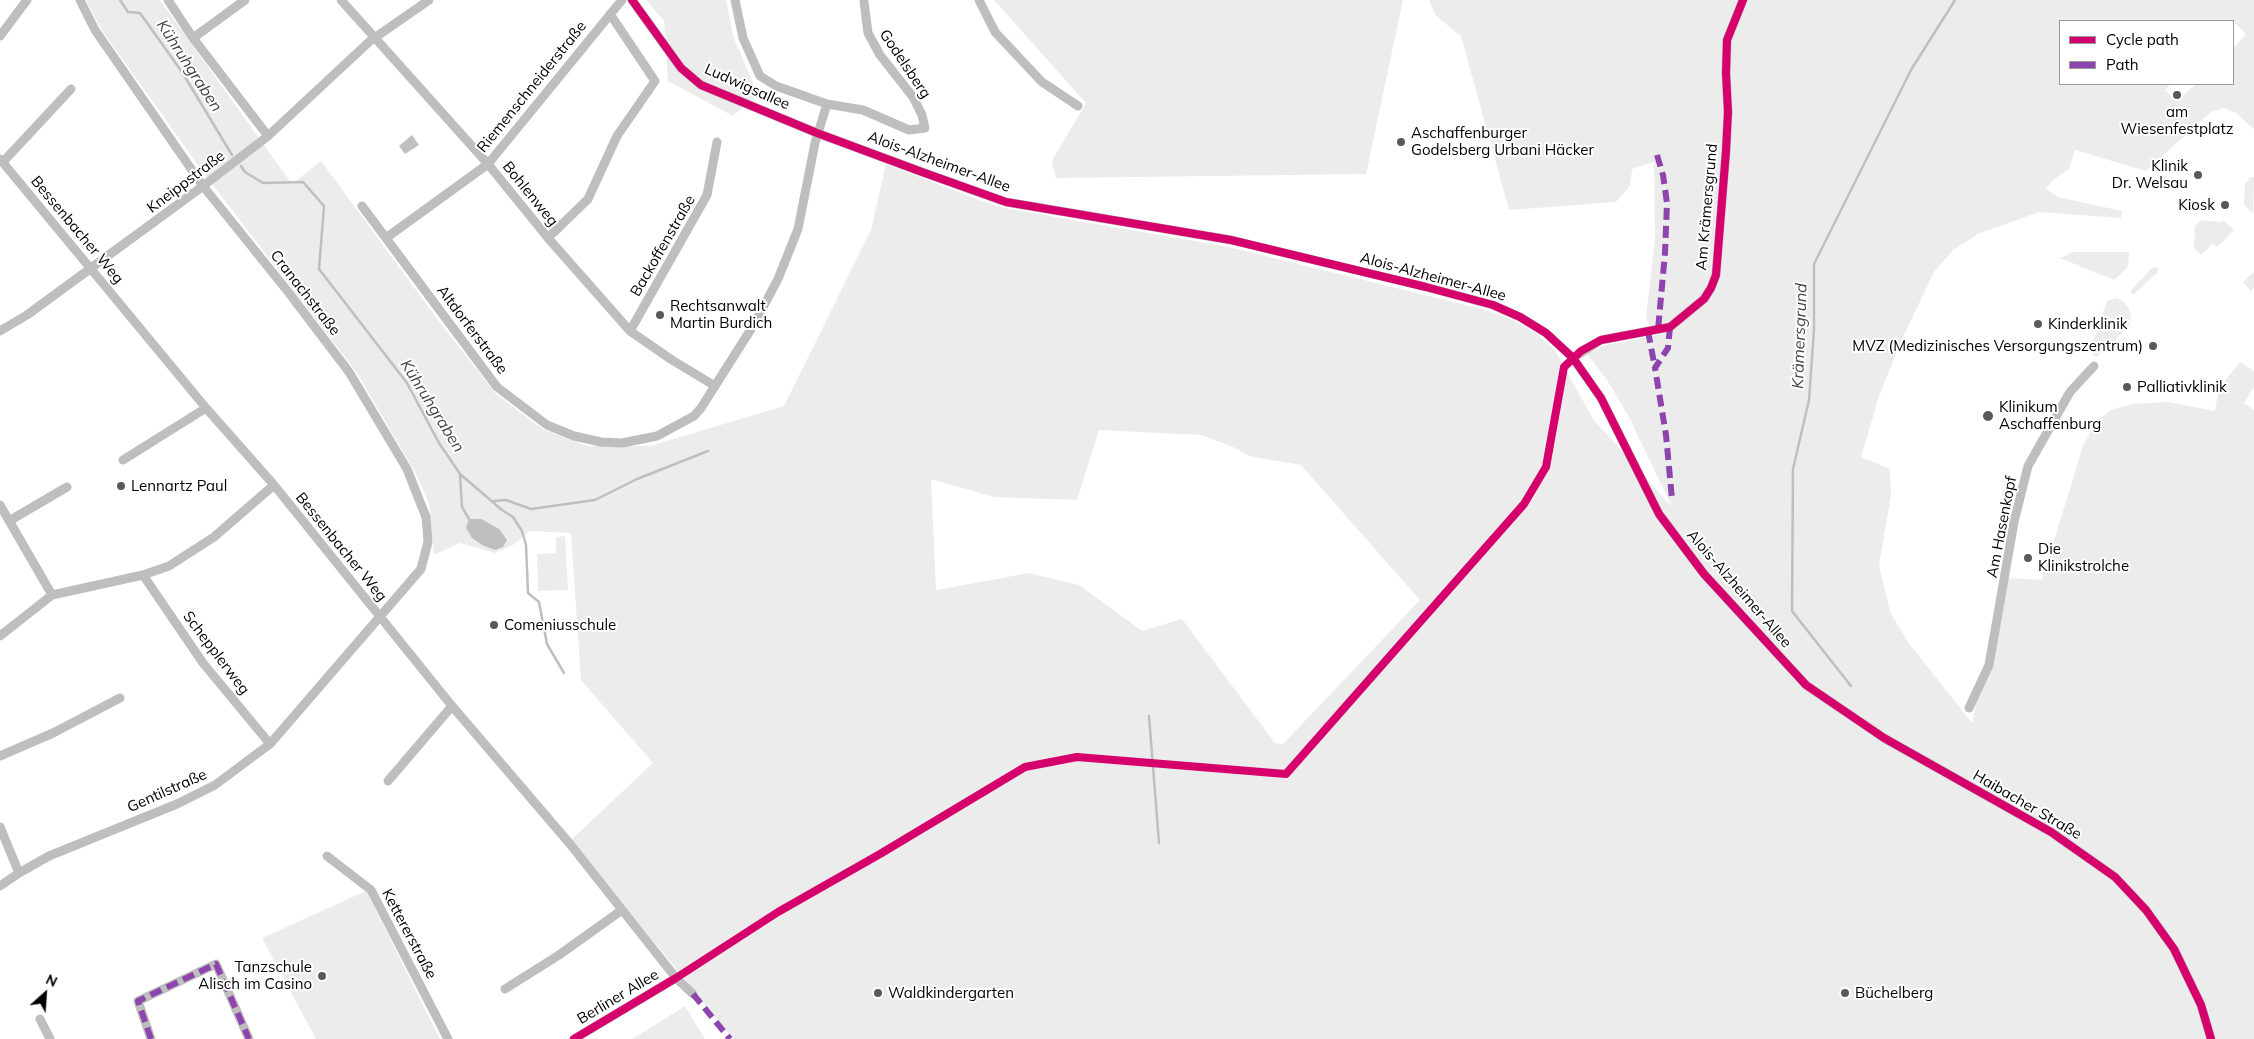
<!DOCTYPE html>
<html>
<head>
<meta charset="utf-8">
<style>
  body { margin:0 }
  #map { position:relative; width:2254px; height:1039px; overflow:hidden; background:#fff; font-family:Mulish,sans-serif }
  canvas { display:block }
  .legend { position:absolute; left:2059px; top:20px; width:175px; height:65px; box-sizing:border-box; background:#fff; border:1px solid #999; margin:0; padding:6px 9px; list-style:none; font-size:15px; color:#000 }
  .legend li { display:flex; align-items:center; gap:10px; height:25px }
  .legend b { width:25px; border:1px solid #999 }
  .north { position:absolute; left:20px; top:969px; width:50px; height:50px; -webkit-text-stroke:4px #fff; paint-order:stroke; rotate:26deg; font-size:14px; font-weight:700; line-height:20px; text-align:center; color:#000 }
  .north::after { content:''; display:block; margin:auto; width:18px; height:22px; background:#000; clip-path:polygon(50% 0,100% 100%,50% 72%,0 100%) }
</style>
</head>
<body>
<div id="map">
<canvas width="2254" height="1039"></canvas>
<ul class="legend">
<li><b style="height:6px;background:#d6006c"></b>Cycle path</li>
<li><b style="height:6px;background:#8e44ad"></b>Path</li>
</ul>
<div class="north">N</div>
</div>
<script>
const context = document.querySelector('canvas').getContext('2d');
context.lineJoin = 'round';
function paint(path, color) { context.fillStyle = color; context.fill(path, 'evenodd'); }
const poly = rows => new Path2D(rows.map(r => 'M' + r).join(''));
function stroke(path, color, width, dash) { context.strokeStyle = color; context.lineWidth = width; context.lineCap = dash ? 'butt' : 'round'; context.setLineDash(dash || []); context.stroke(path); }
function drawText(font, color, halo, rows, align = 'center') {
  context.font = font + ' Mulish,sans-serif'; context.lineWidth = 4; context.setLineDash([]); context.textBaseline = 'middle'; context.strokeStyle = halo; context.fillStyle = color; for (const [text, x, y, turn = 0] of rows) {
    context.save(); context.translate(x, y); context.rotate((+turn || 0) * Math.PI / 180); context.textAlign = isNaN(turn) ? turn : align; if (halo) context.strokeText(text, 0, 0); context.fillText(text, 0, 0); context.restore();
  }
}
paint(poly([
  [86,0,160,0,292,184,321,161,441,324,496,394,544,430,587,446,650,446,784,406,871,230,886,164,984,202,1004,208,1229,247,1486,310,1513,320,1537,334,1555,350,1593,419,1672,507,1628,415,1607,380,1587,354,1602,346,1676,331,1650,326,1646,318,1655,237,1654,162,1632,169,1630,186,1616,202,1509,210,1461,36,1436,16,1429,0,1741,0,1727,44,1747,0,2254,0,2254,129,2236,113,2224,108,2211,112,2146,171,2075,150,2069,169,2053,180,2046,189,2058,197,2122,211,2121,218,2039,212,1978,234,1952,251,1934,272,1903,337,1879,396,1861,457,1890,469,1891,495,1879,565,1890,612,1908,642,1972,723,2006,578,2042,580,2083,446,2096,422,2111,410,2132,404,2168,402,2215,411,2219,388,2240,362,2254,371,2254,387,2244,403,2254,410,2254,1039,733,1039,571,840,653,763,581,680,571,533,530,531,513,545,495,553,460,543,434,555,429,503,415,472,357,373,206,176,103,32],
  [2060,21,2233,21,2246,34,2233,49,2233,84,2196,84,2176,102,2165,90,2171,84,2060,84],
  [1099,430,1201,435,1231,446,1252,457,1301,465,1420,600,1283,744,1275,743,1182,619,1142,631,1079,585,1029,573,936,590,931,479,994,497,1077,500],
  [646,0,726,0,734,39,758,94,733,116,668,81,664,21],
  [994,0,1403,0,1366,174,1056,178,1052,164,1053,159,1086,103],
  [2251,177,2254,177,2253,213,2244,205,2245,184],
  [2201,220,2221,222,2223,220,2234,230,2217,247,2213,243,2201,255,2194,248,2195,226],
  [2073,252,2129,252,2128,267,2114,280,2060,258],
  [2153,267,2158,268,2158,272,2133,295,2130,291],
  [2254,272,2254,288,2251,291,2243,282],
  [2116,298,2123,301,2129,309,2131,316,2129,326,2096,358,2089,348,2095,337,2107,301],
  [565,536,568,590,538,591,537,554,556,553,556,537],
  [366,891,440,1039,316,1039,262,938],
  [685,1006,705,1039,632,1039]
]), '#ececec');
paint(poly([
  [412,135,419,145,405,154,399,146],
  [469,519,481,519,499,529,507,540,503,547,495,550,482,545,472,538,466,528]
]), '#bfbfbf');
stroke(poly([
  [120,0,128,12,140,13,182,72,232,155],
  [241,166,245,172,263,183,303,182,324,206,319,269,407,383,439,443,460,474,502,510,513,517,522,531,526,545,528,593,539,602,547,644,564,673],
  [460,475,462,507,469,519],
  [494,501,506,500,531,509,595,500,637,479,708,451],
  [1851,686,1792,611,1793,469,1809,400,1814,330,1814,264,1911,70,1955,0],
  [1149,716,1159,843]
]), '#bfbfbf', 2.5);
stroke(poly([
  [168,0,193,38,268,136],
  [341,0,488,164,548,238,630,331,672,360,715,386],
  [632,0,681,68,701,85,817,133,922,172,1006,202,1231,240,1426,287,1493,305,1520,317,1546,333,1573,358,1601,398,1659,514,1704,574,1806,685,1884,738,2051,832,2115,877,2146,910,2174,949,2201,1005,2211,1039],
  [735,0,743,38,760,76,776,86,827,104,863,110,909,130,925,128,922,115,913,97,880,55,868,33,864,2],
  [979,0,995,32,1042,82,1078,106],
  [0,36,27,0],
  [193,38,245,0],
  [0,159,206,408,274,485,452,706,570,844,676,978,693,994],
  [3,162,71,89],
  [362,206,497,387,547,425,574,436,601,442,622,443,657,436,694,416,701,408,753,326,778,279,798,229,815,143,827,104],
  [386,238,488,164,622,0],
  [548,238,588,199,617,136,655,81,610,14],
  [0,331,27,315,203,186,268,136,370,41,429,0],
  [630,331,707,195,717,142],
  [1573,358,1601,340,1670,327,1704,299,1711,288,1716,275,1726,151,1728,112,1726,73,1727,40,1743,0],
  [123,460,206,408],
  [0,505,52,595],
  [9,521,67,487],
  [143,575,203,663,270,744],
  [0,636,52,595,143,575,169,566,214,537,274,485],
  [1969,708,1989,665,2014,522,2028,466,2070,392,2094,366],
  [0,756,53,733,120,698],
  [388,781,452,706],
  [0,827,19,873],
  [327,856,371,890,448,1039],
  [0,886,19,873,49,856,177,804,215,785,270,744,421,569,428,542,426,517,407,469,349,372,289,293,203,186,95,30,80,0],
  [505,989,559,955,622,910],
  [40,1019,50,1039],
  [151,1039,138,1001,216,964,249,1039],
  [574,1039,676,978]
]), '#bebebe', 9);
stroke(poly([
  [1657,155,1663,175,1667,203,1665,253,1658,330],
  [1670,327,1668,348,1655,368,1666,435,1672,499],
  [1648,331,1655,368],
  [693,994,730,1039],
  [151,1039,138,1001,216,964,249,1039]
]), '#8e44ad', 6, [12, 6]);
stroke(poly([
  [632,0,681,68,701,85,817,133,922,172,1006,202,1231,240,1426,287,1493,305,1520,317,1546,333,1573,358,1601,398,1659,514,1704,574,1806,685,1884,738,2051,832,2115,877,2146,910,2174,949,2201,1005,2211,1039],
  [574,1039,676,978,778,912,880,854,1025,767,1077,757,1286,774,1524,504,1546,467,1564,367,1581,351,1601,340,1670,327,1704,299,1711,288,1716,275,1726,151,1728,112,1726,73,1727,40,1743,0]
]), '#d6006c', 8);
for (const [x, y, r, color] of [
  [2177,95,5,"#595959"],
  [1401,142,5,"#595959"],
  [2198,175,5,"#595959"],
  [2225,205,5,"#595959"],
  [660,315,5,"#595959"],
  [2038,324,5,"#595959"],
  [2153,346,5,"#595959"],
  [2127,387,5,"#595959"],
  [1988,416,6,"#595959"],
  [121,486,5,"#595959"],
  [2028,558,5,"#595959"],
  [494,625,5,"#595959"],
  [322,976,5,"#595959"],
  [878,993,5,"#595959"],
  [1845,993,5,"#595959"]
]) { const dot = new Path2D(); dot.arc(x, y, r, 0, 2 * Math.PI); context.fillStyle = color; context.fill(dot); stroke(dot, '#fff', 2); }
drawText('15px', '#000', '#fff', [
  ["Godelsberg",905,64,56],
  ["Riemenschneiderstraße",532,87,-51],
  ["Ludwigsallee",747,87,24],
  ["Alois-Alzheimer-Allee",939,162,20],
  ["Kneippstraße",186,182,-37],
  ["Bohlenweg",530,194,51],
  ["Am Krämersgrund",1707,207,-85],
  ["Bessenbacher Weg",77,230,50],
  ["Backoffenstraße",663,246,-60],
  ["Alois-Alzheimer-Allee",1433,277,15],
  ["Cranachstraße",305,293,52],
  ["Altdorferstraße",472,330,53],
  ["Am Hasenkopf",2002,527,-79],
  ["Bessenbacher Weg",341,547,51],
  ["Alois-Alzheimer-Allee",1739,589,49],
  ["Schepplerweg",216,653,53],
  ["Gentilstraße",167,791,-24],
  ["Haibacher Straße",2027,805,30],
  ["Kettererstraße",409,934,62],
  ["Berliner Allee",618,997,-31]
]);
drawText('15px', '#000', '#fff', [
  ["am",2177,112,"center"],
  ["Wiesenfestplatz",2177,129,"center"],
  ["Aschaffenburger",1411,133],
  ["Godelsberg Urbani Häcker",1411,150],
  ["Klinik",2188,166,"right"],
  ["Dr. Welsau",2188,183,"right"],
  ["Kiosk",2215,205,"right"],
  ["Rechtsanwalt",670,306],
  ["Martin Burdich",670,323],
  ["Kinderklinik",2048,324],
  ["MVZ (Medizinisches Versorgungszentrum)",2143,346,"right"],
  ["Palliativklinik",2137,387],
  ["Klinikum",1999,407],
  ["Aschaffenburg",1999,424],
  ["Lennartz Paul",131,486],
  ["Die",2038,549],
  ["Klinikstrolche",2038,566],
  ["Comeniusschule",504,625],
  ["Tanzschule",312,967,"right"],
  ["Alisch im Casino",312,984,"right"],
  ["Waldkindergarten",888,993],
  ["Büchelberg",1855,993]
], 'left');
drawText('italic 16px', '#444', '#fff', [
  ["Kühruhgraben",189,66,57],
  ["Krämersgrund",1800,336,-88],
  ["Kühruhgraben",432,406,58]
]);
</script>
</body>
</html>
